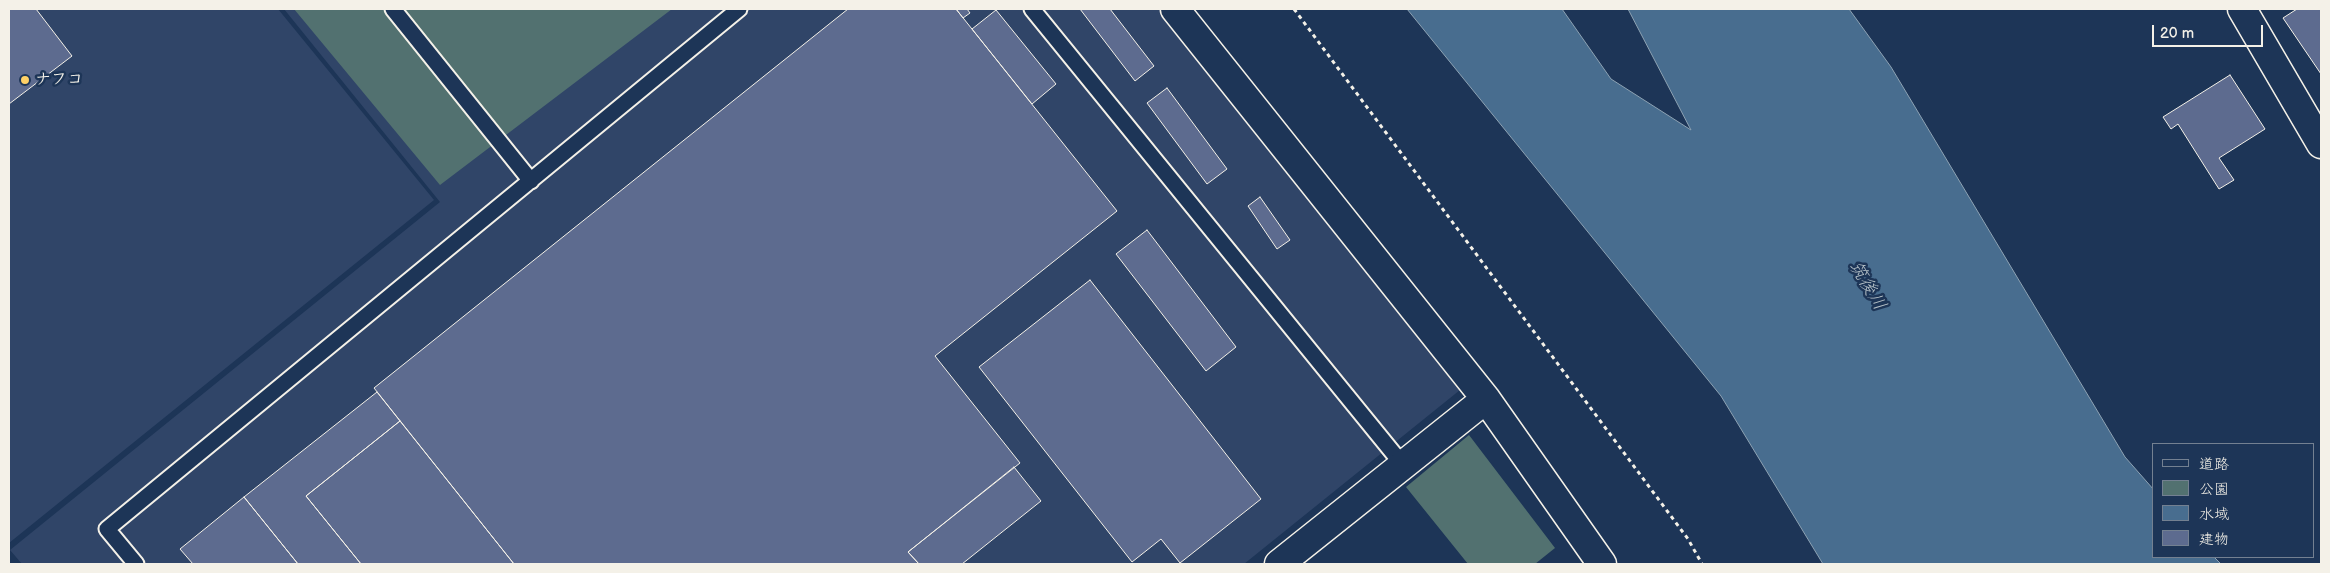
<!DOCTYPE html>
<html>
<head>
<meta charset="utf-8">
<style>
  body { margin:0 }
  #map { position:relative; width:2330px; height:573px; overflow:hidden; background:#1d3557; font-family:"Balsamiq Sans","Klee One",sans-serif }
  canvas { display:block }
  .frame { position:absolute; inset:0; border:10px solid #f4f1e8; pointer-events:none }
  .legend { position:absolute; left:2152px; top:443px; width:162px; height:115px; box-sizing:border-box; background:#1d3557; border:1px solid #738091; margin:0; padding:6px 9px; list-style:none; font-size:15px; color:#f4f1e8 }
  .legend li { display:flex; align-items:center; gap:10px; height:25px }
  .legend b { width:25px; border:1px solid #738091 }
  .scale { position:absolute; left:2152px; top:25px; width:111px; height:22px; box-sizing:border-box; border:2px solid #f4f1e8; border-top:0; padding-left:6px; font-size:15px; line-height:18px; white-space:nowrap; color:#f4f1e8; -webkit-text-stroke:4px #1d3557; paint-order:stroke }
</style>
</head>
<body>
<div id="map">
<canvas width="2330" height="573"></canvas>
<div class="frame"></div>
<ul class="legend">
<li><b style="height:6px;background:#1d3557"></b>道路</li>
<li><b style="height:14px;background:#527170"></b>公園</li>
<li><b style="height:14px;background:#486d8f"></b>水域</li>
<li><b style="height:14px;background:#5d6b8f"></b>建物</li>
</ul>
<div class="scale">20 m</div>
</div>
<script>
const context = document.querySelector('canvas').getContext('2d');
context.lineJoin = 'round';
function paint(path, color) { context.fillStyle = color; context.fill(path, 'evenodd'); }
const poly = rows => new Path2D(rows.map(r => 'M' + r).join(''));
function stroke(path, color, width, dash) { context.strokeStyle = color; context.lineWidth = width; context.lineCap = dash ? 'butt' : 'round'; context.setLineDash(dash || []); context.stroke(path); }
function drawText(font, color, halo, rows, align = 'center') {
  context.font = font + ' "Balsamiq Sans","Klee One",sans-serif'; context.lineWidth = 5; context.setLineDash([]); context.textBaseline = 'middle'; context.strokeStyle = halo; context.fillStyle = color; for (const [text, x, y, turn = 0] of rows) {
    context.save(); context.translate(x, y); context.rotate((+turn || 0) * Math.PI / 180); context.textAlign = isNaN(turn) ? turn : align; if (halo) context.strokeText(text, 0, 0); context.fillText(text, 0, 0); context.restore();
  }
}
paint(poly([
  [9,9,278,9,434,200,9,543],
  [284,9,1163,9,1460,390,1244,564,22,564,10,550,440,202]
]), '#304568');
paint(poly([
  [294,9,672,9,440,185],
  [1469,435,1555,548,1535,564,1468,564,1406,487]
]), '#527170');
const water = poly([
  [1407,9,1562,9,1611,79,1691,130,1628,9,1849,9,1891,67,2125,457,2154,490,2154,557,2214,557,2221,564,1823,564,1721,396,1407,9]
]);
paint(water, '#486d8f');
stroke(water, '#8da2b3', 1);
const building = poly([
  [9,9,36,9,72,56,9,104,9,9],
  [848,9,956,9,1117,211,935,356,1020,463,908,552,919,564,514,564,374,388,848,9],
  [956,9,967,9,970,13,963,18,956,9],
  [1080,9,1110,9,1154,66,1135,81,1080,9],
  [2297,9,2321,9,2321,74,2283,18,2297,9],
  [996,10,1056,84,1032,104,972,29,996,10],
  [2230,75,2265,129,2219,158,2234,180,2219,189,2178,124,2171,129,2163,117,2230,75],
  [1167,88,1227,169,1207,184,1147,103,1167,88],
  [1260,197,1290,240,1277,249,1248,206,1260,197],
  [1147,230,1236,347,1206,371,1116,254,1147,230],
  [1090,280,1261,499,1180,563,1161,539,1132,562,979,367,1090,280],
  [377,392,400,421,306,496,361,564,298,564,244,497,377,392],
  [400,421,514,564,361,564,306,496,400,421],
  [1014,467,1041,501,962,564,919,564,908,552,1014,467],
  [244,497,298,564,193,564,180,549,244,497]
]);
paint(building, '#5d6b8f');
stroke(building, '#f4f1e8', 1);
const service = poly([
  [393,9,531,181],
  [1032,9,1403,465],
  [136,564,107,529,739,9]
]);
const minor = poly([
  [1175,9,1486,399,1602,564],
  [1279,564,1486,399]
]);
const tertiary = poly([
  [2242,9,2321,144]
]);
stroke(service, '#f4f1e8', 19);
stroke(minor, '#f4f1e8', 31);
stroke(tertiary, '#f4f1e8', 31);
stroke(poly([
  [1294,9,1688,539,1702,564]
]), '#f4f1e8', 3, [4, 4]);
stroke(service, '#1d3557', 15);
stroke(minor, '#1d3557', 28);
stroke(tertiary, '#1d3557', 28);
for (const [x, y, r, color] of [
  [25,80,5,"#ffd166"]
]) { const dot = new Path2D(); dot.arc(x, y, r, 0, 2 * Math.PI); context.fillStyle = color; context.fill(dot); stroke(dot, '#1d3557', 2); }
drawText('bold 16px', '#f4f1e8', '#1d3557', [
  ["ナフコ",35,80]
], 'left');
drawText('italic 18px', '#b8c3c9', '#1d3557', [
  ["筑後川",1867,286,59]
]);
</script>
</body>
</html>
